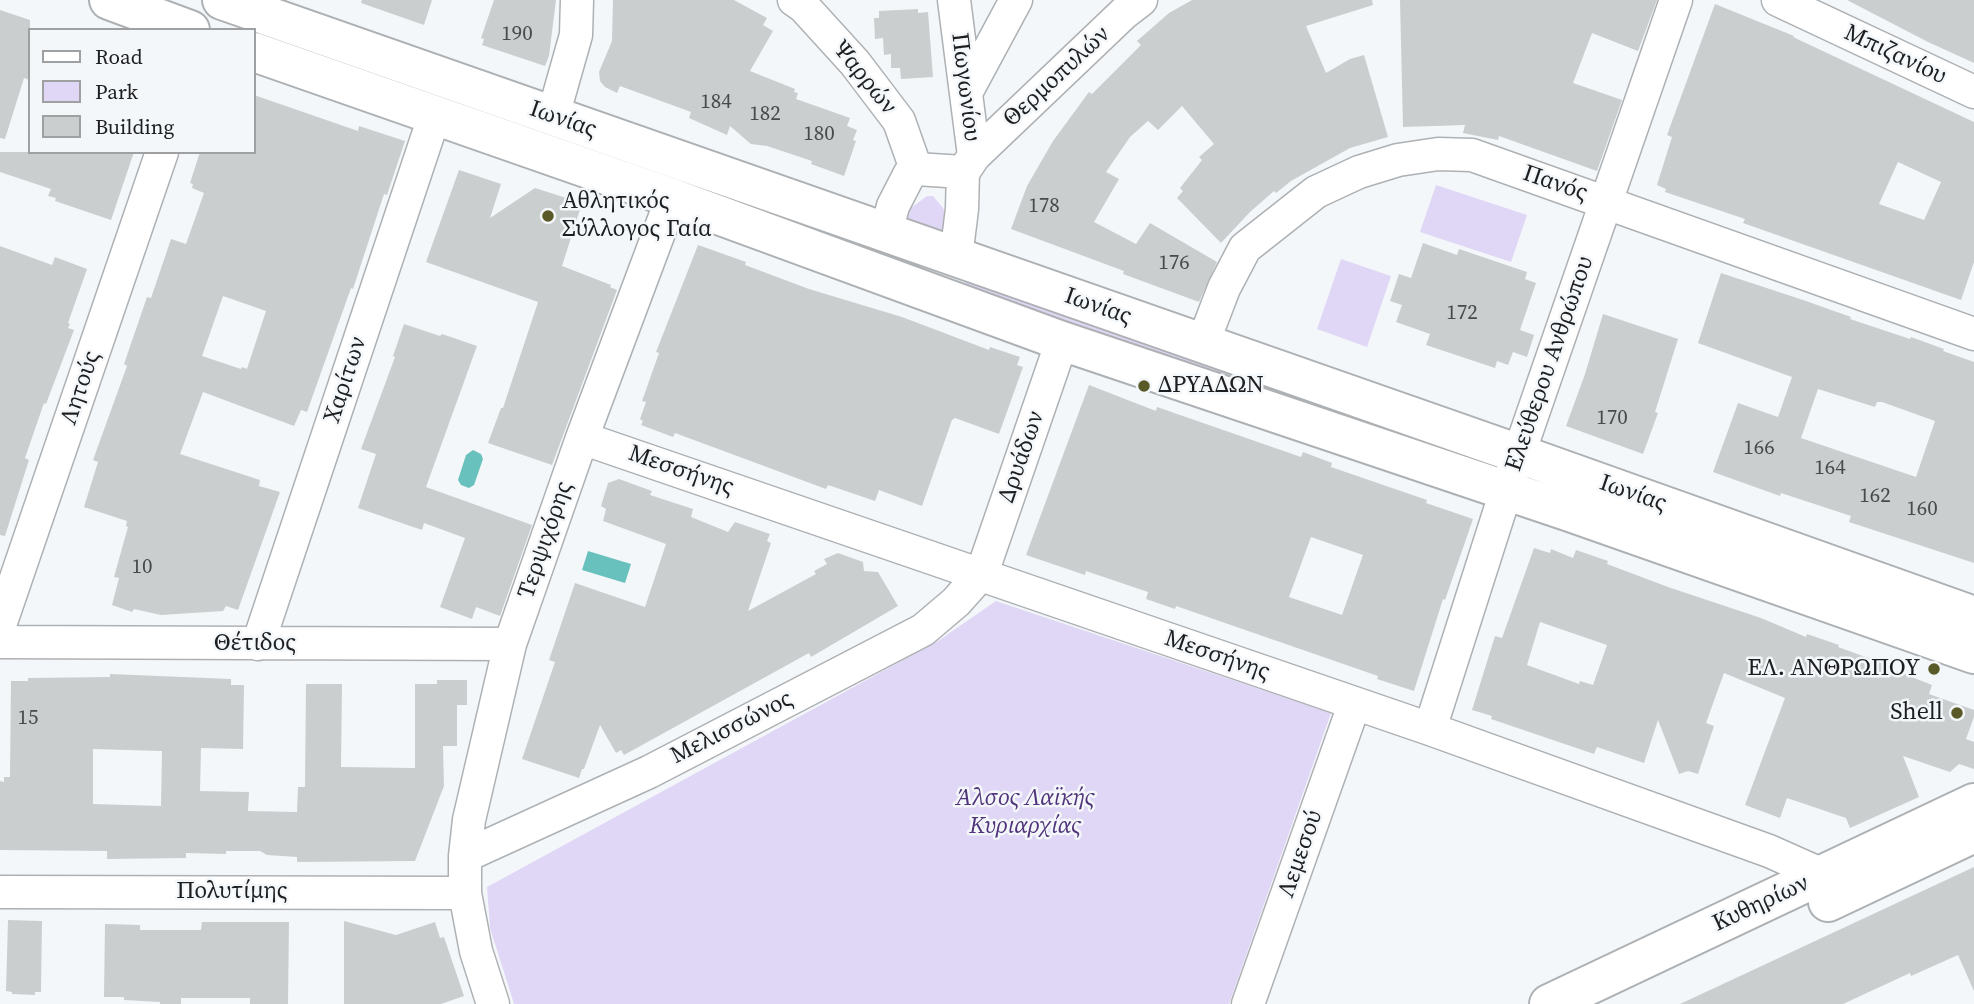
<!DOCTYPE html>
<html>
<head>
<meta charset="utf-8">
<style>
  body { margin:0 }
  #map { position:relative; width:1974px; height:1004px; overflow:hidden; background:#f4f7fa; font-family:"Source Serif 4",serif }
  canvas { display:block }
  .legend { position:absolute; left:28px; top:28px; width:228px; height:126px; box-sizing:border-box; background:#f4f7fa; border:2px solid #9ea0a2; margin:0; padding:9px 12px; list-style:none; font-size:21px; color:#1d1e1f }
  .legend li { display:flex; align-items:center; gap:14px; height:35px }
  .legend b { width:35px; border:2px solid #9ea0a2 }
</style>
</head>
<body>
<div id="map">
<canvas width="1974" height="1004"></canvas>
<ul class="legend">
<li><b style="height:9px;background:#fff"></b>Road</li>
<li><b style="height:19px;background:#e0d6f6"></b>Park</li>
<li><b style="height:19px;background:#cacecf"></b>Building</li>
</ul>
</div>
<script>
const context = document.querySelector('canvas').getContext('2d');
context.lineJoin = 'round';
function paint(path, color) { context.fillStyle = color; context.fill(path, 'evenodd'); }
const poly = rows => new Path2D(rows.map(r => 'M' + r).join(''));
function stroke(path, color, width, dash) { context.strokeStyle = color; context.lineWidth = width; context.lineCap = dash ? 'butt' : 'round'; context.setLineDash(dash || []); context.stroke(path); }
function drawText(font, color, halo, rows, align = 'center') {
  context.font = font + ' "Source Serif 4",serif'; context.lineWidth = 5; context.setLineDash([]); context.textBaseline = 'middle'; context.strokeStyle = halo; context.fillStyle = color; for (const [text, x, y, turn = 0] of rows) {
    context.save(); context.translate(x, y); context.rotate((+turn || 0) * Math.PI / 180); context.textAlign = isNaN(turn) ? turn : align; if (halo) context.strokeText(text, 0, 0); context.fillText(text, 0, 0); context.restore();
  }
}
paint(poly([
  [1436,185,1527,215,1511,262,1420,232],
  [927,196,933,196,943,208,946,215,943,236,910,222,907,217,907,211],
  [1341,259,1391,276,1367,347,1317,329],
  [966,280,1473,458,1469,464,965,288],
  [996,601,1331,713,1229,1004,514,1004,490,928,487,887,938,641]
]), '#e0d6f6');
paint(poly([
  [473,450,481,454,483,459,474,485,469,488,461,485,458,480,466,455],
  [588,551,631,564,625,583,582,570]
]), '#68c1bc');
paint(poly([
  [362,0,432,0,424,25,361,3],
  [494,0,556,0,549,56,545,66,482,45,484,39,481,38],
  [613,0,734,0,767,18,763,25,773,31,750,71,795,89,794,92,798,93,796,99,850,118,847,126,857,130,853,140,856,141,844,176,811,164,812,161,767,146,751,144,730,126,727,135,689,118,691,112,620,86,617,93,605,87,600,81,599,72,612,41],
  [1192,0,1372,0,1373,5,1306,26,1326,73,1350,59,1364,55,1388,137,1350,148,1291,181,1276,193,1274,191,1250,212,1221,243,1177,198,1183,191,1180,188,1202,160,1199,157,1214,144,1182,106,1158,130,1148,121,1130,137,1106,172,1119,179,1094,222,1136,244,1150,223,1217,262,1199,302,1123,274,1124,271,1011,229,1027,186,1053,141,1089,92,1092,94,1141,45,1137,41,1169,13],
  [1400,0,1657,0,1638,51,1592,33,1573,83,1622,100,1597,171,1499,136,1498,140,1463,133,1465,125,1403,127],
  [1847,0,1974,0,1974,63,1928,42],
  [1715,4,1794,36,1793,37,1974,122,1974,262,1961,300,1743,223,1745,219,1665,192,1666,189,1657,185,1672,137,1667,135],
  [1898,162,1941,182,1924,220,1879,204],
  [918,9,918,13,928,12,933,77,901,79,900,68,891,68,891,54,884,55,883,38,875,39,874,18,879,18,879,11],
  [0,10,30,20,30,80,24,78,5,139,0,138],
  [254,95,358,131,359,126,405,141,387,195,384,194,353,289,351,288,307,412,301,410,294,426,203,392,180,454,260,480,259,486,280,492,238,610,226,606,223,611,161,615,134,609,132,612,112,605,119,578,114,577,128,527,126,526,127,521,84,507,98,462,93,460,127,366,124,364,147,297,151,298,171,239,186,244,204,193,192,188,193,184,190,183,200,152,254,152],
  [223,296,266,311,247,369,242,367,241,369,202,356],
  [0,152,134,152,111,220,55,201,56,198,48,196,51,189,0,172],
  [459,170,501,184,490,218,535,188,582,203,562,266,611,285,610,287,617,290,552,465,488,443,501,408,503,408,538,302,426,262],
  [1423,243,1457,255,1459,249,1527,272,1525,279,1536,283,1520,330,1534,335,1527,357,1513,352,1508,365,1497,361,1495,368,1426,345,1430,334,1396,322,1402,305,1390,301,1399,274,1411,278],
  [698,245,746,262,745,265,809,289,902,317,989,350,990,347,1020,357,1017,365,1023,367,999,434,955,418,952,420,922,506,879,490,875,501,828,485,826,489,675,433,673,437,641,425,643,421,640,419,646,402,642,401,659,353,656,352],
  [0,246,52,265,55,257,87,269,68,323,70,324,68,328,74,330,46,404,44,403,25,458,29,460,5,536,0,535],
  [1721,273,1803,300,1851,317,1850,319,1910,339,1911,337,1944,349,1943,351,1974,362,1974,563,1849,522,1851,516,1781,493,1780,496,1713,472,1738,403,1778,417,1792,377,1698,343],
  [1818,389,1875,407,1877,402,1882,402,1935,421,1916,477,1801,438],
  [1603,314,1678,339,1655,412,1658,413,1643,454,1566,426,1585,374],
  [404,324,440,336,442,334,477,346,426,487,532,525,500,616,476,607,472,619,440,607,465,538,424,523,422,530,358,508,376,454,361,449,395,357,393,356],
  [1089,385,1156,411,1157,407,1301,457,1303,452,1332,463,1331,467,1427,500,1426,503,1473,519,1445,600,1443,599,1414,691,1377,679,1378,676,1176,606,1175,609,1146,599,1148,592,1086,571,1085,575,1026,555],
  [1311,537,1363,555,1342,615,1289,597],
  [619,479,652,491,650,495,693,509,691,517,728,532,735,522,770,534,767,541,771,543,748,611,816,574,814,571,827,564,824,559,838,553,863,562,864,571,878,572,898,606,811,657,809,653,624,755,621,750,616,753,600,725,584,769,582,769,579,778,522,759,555,662,549,660,575,583,645,607,666,544,603,521,606,509,601,506,608,483],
  [1534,548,1550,553,1551,549,1573,558,1576,550,1608,561,1607,564,1668,587,1761,618,1806,637,1807,634,1839,645,1838,647,1885,664,1884,666,1932,685,1929,694,1974,710,1974,717,1966,739,1974,742,1974,769,1959,764,1950,772,1903,756,1919,797,1850,828,1846,818,1787,798,1780,818,1745,805,1785,698,1724,673,1706,723,1714,726,1698,774,1688,771,1679,774,1658,720,1644,763,1597,747,1594,754,1491,719,1492,716,1472,710,1495,636,1502,638],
  [1540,622,1607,645,1593,685,1580,681,1579,684,1527,665],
  [110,674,231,679,231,685,244,685,243,749,201,748,200,791,249,792,248,811,297,812,298,787,305,787,306,684,342,684,341,767,415,768,415,684,437,684,437,680,467,680,467,705,457,705,457,746,443,746,444,786,415,861,297,862,297,857,267,855,260,851,226,851,226,854,186,853,186,858,107,859,107,851,0,850,0,781,4,782,4,777,10,777,11,681,28,681,28,678,110,677],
  [93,749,162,751,161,806,93,804],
  [1974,867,1974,991,1958,955,1911,976,1910,973,1843,1004,1680,1004],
  [8,920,42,921,41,992,35,992,35,995,12,994,12,992,6,991],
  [344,921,396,935,435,922,440,938,444,937,464,996,441,1004,344,1004],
  [202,922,289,922,288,1004,250,1004,250,998,181,998,181,1004,160,1004,160,1002,124,1000,124,997,104,997,105,924,140,925,140,930,201,930]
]), '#cacecf');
const minor = poly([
  [794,0,804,7,855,63,899,121,916,169],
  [954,0,974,156,966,168],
  [1778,0,1974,92],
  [967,91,1016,0],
  [553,116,576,35,577,0],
  [974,156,1124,13,1141,0],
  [886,233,893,206,910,173,916,169,963,172,962,209,956,257],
  [1203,343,1224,288,1245,248,1316,192,1359,172,1398,160,1438,154,1472,155,1974,334],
  [582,438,1430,729,1769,851,1823,875,1829,890],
  [0,625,162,152],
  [0,642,510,644],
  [258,644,434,117],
  [1430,729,1506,491,1676,0],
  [465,856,649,772,923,630,956,602,982,573,1062,341],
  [0,892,465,893],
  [493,1004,476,951,465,893,465,856,469,820,510,644,582,438,672,198],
  [1248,1004,1354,705]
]);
const tertiary = poly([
  [109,0,190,30],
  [222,0,1519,454,1974,616],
  [254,52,672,198,1062,341,1570,512,1974,654],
  [1828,902,1974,833],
  [1549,1004,1974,803]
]);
stroke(minor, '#aeb1b4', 35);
stroke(tertiary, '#aeb1b4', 42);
stroke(minor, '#fff', 32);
stroke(tertiary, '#fff', 38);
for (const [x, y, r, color] of [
  [548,216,7,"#595a27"],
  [1144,386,7,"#595a27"],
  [1934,669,7,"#595a27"],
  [1957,713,7,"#595a27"]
]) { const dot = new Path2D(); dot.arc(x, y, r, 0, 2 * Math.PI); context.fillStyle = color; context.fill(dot); stroke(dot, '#f4f7fa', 2.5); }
drawText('21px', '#484a4b', null, [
  ["190",517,35],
  ["184",716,103],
  ["182",765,115],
  ["180",819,135],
  ["178",1044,207],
  ["176",1174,264],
  ["172",1462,314],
  ["170",1612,419],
  ["166",1759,449],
  ["164",1830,469],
  ["162",1875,497],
  ["160",1922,510],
  ["10",142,568],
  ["15",28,719]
]);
drawText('24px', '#1d1e1f', '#f4f7fa', [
  ["Μπιζανίου",1895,55,25],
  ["Θερμοπυλών",1057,77,-43],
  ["Ψαρρών",864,78,51],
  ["Πωγωνίου",965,87,83],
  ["Ιωνίας",563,120,19],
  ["Πανός",1555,184,19],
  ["Ιωνίας",1098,307,19],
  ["Ελεύθερου Ανθρώπου",1550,364,-71],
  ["Χαρίτων",346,380,-72],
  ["Λητούς",81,388,-71],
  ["Δρυάδων",1022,457,-71],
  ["Μεσσήνης",681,471,19],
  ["Ιωνίας",1633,494,19],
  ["Τερψιχόρης",546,540,-71],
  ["Θέτιδος",255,644],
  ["Μεσσήνης",1217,656,19],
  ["Μελισσώνος",732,728,-27],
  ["Λεμεσού",1301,854,-71],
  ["Πολυτίμης",232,892],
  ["Κυθηρίων",1761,904,-25]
]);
drawText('24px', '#1d1e1f', '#f4f7fa', [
  ["Αθλητικός",562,202],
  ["Σύλλογος Γαία",562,230],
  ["ΔΡΥΑΔΩΝ",1158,386],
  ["ΕΛ. ΑΝΘΡΩΠΟΥ",1920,669,"right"],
  ["Shell",1943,713,"right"]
], 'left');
drawText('italic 24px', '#51357c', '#f4f7fa', [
  ["Άλσος Λαϊκής",1025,799],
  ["Κυριαρχίας",1025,827]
]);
</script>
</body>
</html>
